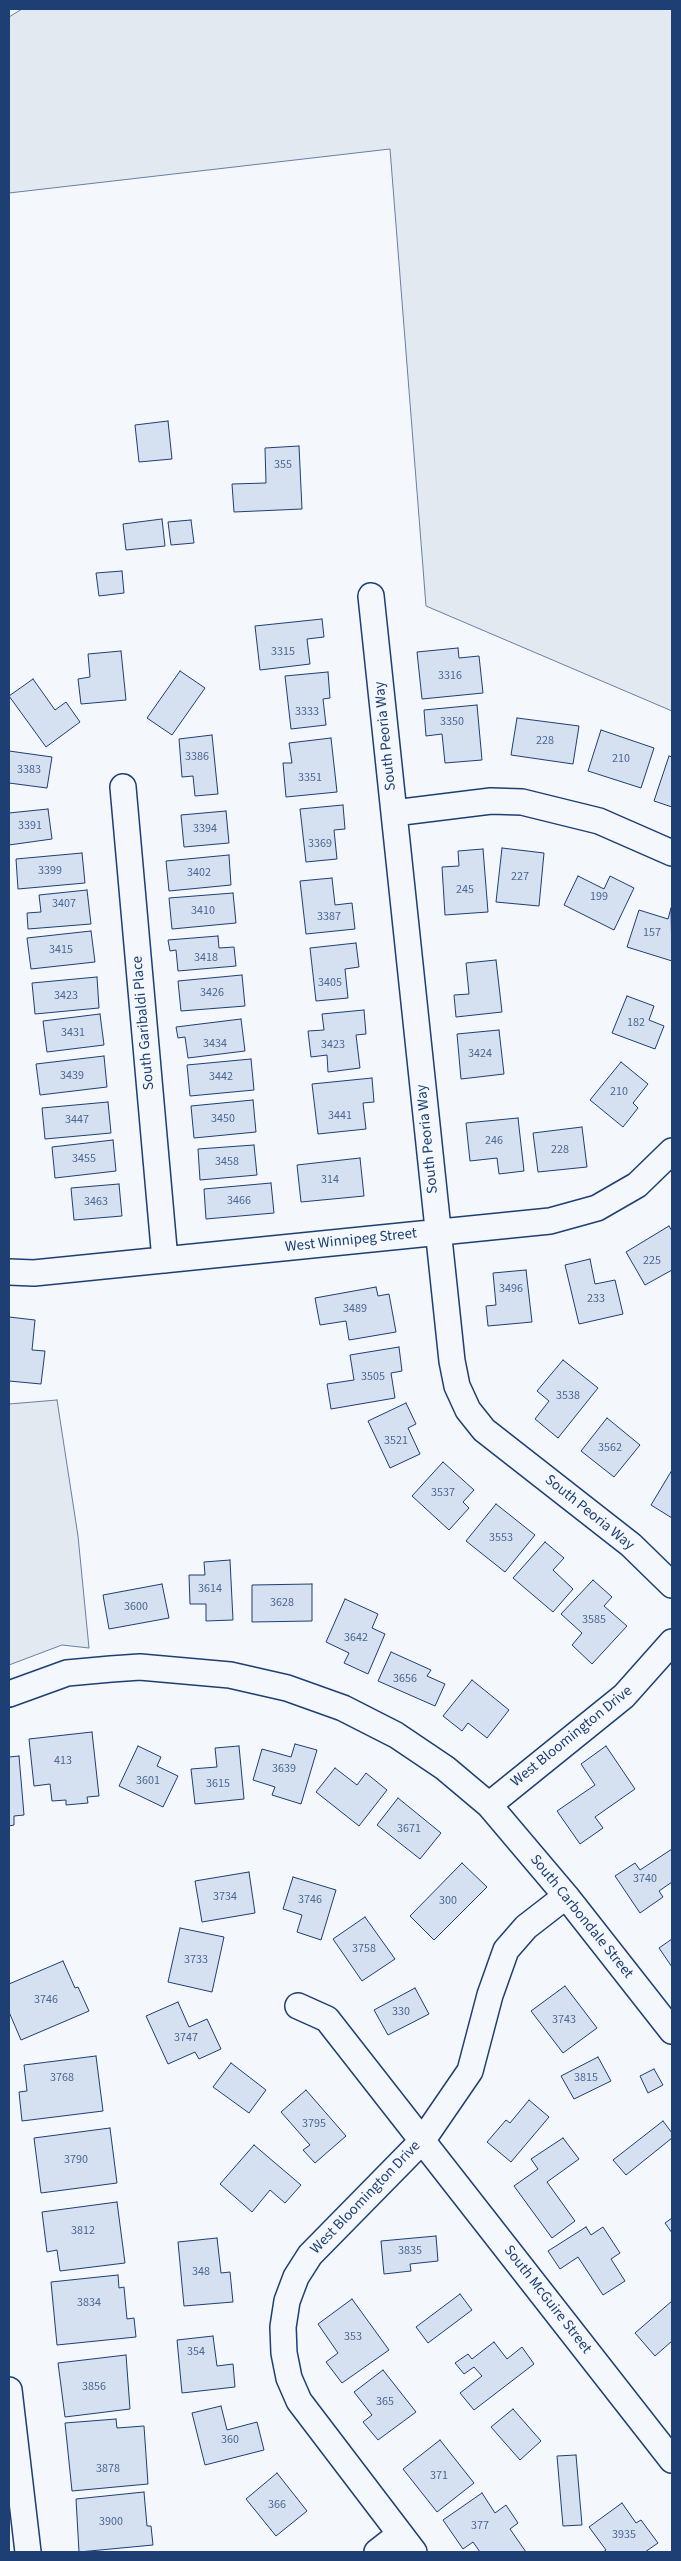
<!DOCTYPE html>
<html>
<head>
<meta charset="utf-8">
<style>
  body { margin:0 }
  #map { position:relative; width:681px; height:2561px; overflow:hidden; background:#f4f7fb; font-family:"Source Sans 3",sans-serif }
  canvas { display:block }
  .frame { position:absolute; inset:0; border:10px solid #1d3f73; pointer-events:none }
</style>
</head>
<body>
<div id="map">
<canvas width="681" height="2561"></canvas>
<div class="frame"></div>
</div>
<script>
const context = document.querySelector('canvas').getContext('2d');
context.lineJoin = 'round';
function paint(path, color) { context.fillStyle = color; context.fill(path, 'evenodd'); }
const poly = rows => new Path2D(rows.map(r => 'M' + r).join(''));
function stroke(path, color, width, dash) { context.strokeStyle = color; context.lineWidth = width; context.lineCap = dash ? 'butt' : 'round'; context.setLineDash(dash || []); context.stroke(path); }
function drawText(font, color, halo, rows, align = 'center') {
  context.font = font + ' "Source Sans 3",sans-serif'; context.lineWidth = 4; context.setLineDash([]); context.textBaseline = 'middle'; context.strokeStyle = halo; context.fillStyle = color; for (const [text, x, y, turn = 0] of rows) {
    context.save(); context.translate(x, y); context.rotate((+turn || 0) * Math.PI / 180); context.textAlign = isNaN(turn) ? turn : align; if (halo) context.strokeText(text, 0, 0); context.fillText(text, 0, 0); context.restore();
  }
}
const green = poly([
  [22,9,672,9,672,711,426,606,390,149,9,193,9,17,22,9],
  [57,1400,78,1536,89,1648,62,1645,9,1665,9,1404,57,1400]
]);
paint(green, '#e3e9f0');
stroke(green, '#687fa3', 1);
const building = poly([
  [168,421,172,459,139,462,135,425,168,421],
  [299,446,302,509,234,512,232,484,266,483,265,448,299,446],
  [162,519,165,546,126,550,123,524,162,519],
  [191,520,194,543,171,545,168,522,191,520],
  [122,571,124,593,99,596,96,573,122,571],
  [322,619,324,637,307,639,310,664,260,670,255,626,322,619],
  [458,648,459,658,479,656,483,693,422,699,417,652,458,648],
  [121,651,126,700,81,704,78,679,90,677,88,654,121,651],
  [180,671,205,688,172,735,147,718,180,671],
  [328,672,330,698,323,699,326,725,291,729,285,676,328,672],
  [33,679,55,710,66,702,80,722,46,747,9,696,33,679],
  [477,705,482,760,445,763,442,734,426,736,424,710,477,705],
  [517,718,579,726,573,764,511,755,517,718],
  [601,730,654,748,641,788,588,771,601,730],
  [212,735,218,794,195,796,193,776,182,777,179,739,212,735],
  [331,738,337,792,286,797,283,763,292,763,289,743,331,738],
  [9,751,52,757,47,788,9,783,9,751],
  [669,756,672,757,672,807,654,801,669,756],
  [343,805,345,829,334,830,337,859,306,862,300,809,343,805],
  [48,809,52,839,9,845,9,813,48,809],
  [226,811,229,843,184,847,181,815,226,811],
  [502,848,544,853,539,906,496,902,502,848],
  [483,849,488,912,445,915,442,867,459,866,458,851,483,849],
  [82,853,85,883,18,889,16,859,82,853],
  [229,855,231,885,169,891,166,861,229,855],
  [578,876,604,889,610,876,634,888,614,930,564,905,578,876],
  [332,878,335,905,352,903,355,929,306,934,300,881,332,878],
  [87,890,91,924,28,929,27,913,41,912,39,895,87,890],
  [233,893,236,923,172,929,169,898,233,893],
  [671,908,672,961,627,947,639,910,668,919,671,908],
  [91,931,95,962,31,969,27,938,91,931],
  [218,936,219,948,234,947,236,966,178,971,176,950,170,951,168,940,218,936],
  [356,943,359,967,345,969,348,998,316,1001,310,948,356,943],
  [496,960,502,1012,456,1017,454,995,469,994,466,963,496,960],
  [242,975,245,1006,181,1011,178,981,242,975],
  [97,977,99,1008,35,1014,32,983,97,977],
  [627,996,654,1006,649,1020,664,1026,655,1049,612,1033,627,996],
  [364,1010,366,1034,356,1035,360,1068,328,1072,327,1055,311,1057,308,1031,324,1030,322,1014,364,1010],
  [100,1014,104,1045,47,1052,43,1021,100,1014],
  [241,1019,245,1051,188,1058,185,1037,178,1038,176,1027,241,1019],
  [499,1030,504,1074,461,1079,457,1034,499,1030],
  [104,1056,107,1087,40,1095,36,1064,104,1056],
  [251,1059,254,1090,190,1096,187,1065,251,1059],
  [621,1062,648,1084,633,1103,638,1108,623,1127,590,1100,621,1062],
  [372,1078,374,1102,363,1103,366,1129,318,1134,312,1084,372,1078],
  [253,1100,256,1132,194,1138,191,1106,253,1100],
  [108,1102,111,1133,45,1139,42,1108,108,1102],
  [518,1118,524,1171,499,1174,497,1158,470,1161,466,1123,518,1118],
  [582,1127,587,1167,538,1172,533,1133,582,1127],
  [113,1140,116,1171,55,1178,52,1147,113,1140],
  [254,1145,257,1175,200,1180,198,1149,254,1145],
  [360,1158,364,1196,301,1202,297,1165,360,1158],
  [271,1183,274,1213,206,1219,204,1189,271,1183],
  [119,1184,122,1216,74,1220,71,1188,119,1184],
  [669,1226,672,1231,672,1270,645,1285,626,1252,669,1226],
  [590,1259,595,1284,615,1280,623,1314,579,1324,565,1265,590,1259],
  [526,1270,532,1322,488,1326,486,1306,496,1305,493,1273,526,1270],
  [376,1287,378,1296,389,1294,396,1332,349,1340,346,1321,320,1325,315,1298,376,1287],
  [9,1317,35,1320,32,1350,45,1351,41,1384,9,1381,9,1317],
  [399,1347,402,1371,391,1373,395,1398,331,1409,327,1384,354,1380,350,1355,399,1347],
  [563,1360,598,1388,558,1438,535,1419,549,1401,537,1391,563,1360],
  [406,1403,416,1424,408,1428,420,1454,390,1468,368,1421,406,1403],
  [607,1418,640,1445,614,1477,581,1451,607,1418],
  [443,1462,474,1490,463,1502,469,1508,449,1530,412,1496,443,1462],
  [672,1470,672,1518,651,1505,672,1470],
  [496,1504,535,1535,505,1572,466,1541,496,1504],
  [545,1542,564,1558,553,1570,573,1589,553,1612,513,1578,545,1542],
  [230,1560,233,1620,206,1621,206,1604,190,1604,189,1575,205,1575,204,1562,230,1560],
  [593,1580,612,1597,604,1606,627,1626,592,1664,572,1645,582,1633,561,1614,593,1580],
  [162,1584,169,1618,109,1629,103,1595,162,1584],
  [312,1584,312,1621,252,1622,252,1585,312,1584],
  [345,1599,378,1614,372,1628,385,1634,368,1674,344,1663,349,1653,326,1642,345,1599],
  [391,1652,431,1670,427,1676,445,1684,435,1706,378,1681,391,1652],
  [472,1680,509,1710,487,1738,468,1723,462,1731,443,1716,472,1680],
  [92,1732,99,1796,87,1797,88,1803,66,1805,66,1800,52,1801,50,1784,34,1786,29,1739,92,1732],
  [295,1744,317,1750,301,1804,272,1795,275,1787,253,1780,262,1749,291,1757,295,1744],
  [138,1746,161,1757,157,1766,178,1776,163,1807,119,1786,138,1746],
  [239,1746,244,1799,195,1804,191,1769,217,1767,215,1748,239,1746],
  [606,1746,635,1789,595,1817,603,1828,580,1844,557,1811,595,1785,581,1764,606,1746],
  [19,1756,24,1815,14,1816,14,1825,9,1826,9,1757,19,1756],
  [335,1768,357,1785,366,1773,387,1790,359,1826,316,1792,335,1768],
  [398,1798,441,1833,420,1859,377,1825,398,1798],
  [672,1849,672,1882,659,1891,663,1897,640,1913,615,1876,635,1863,640,1870,672,1849],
  [462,1863,487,1887,434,1940,410,1916,462,1863],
  [249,1872,255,1913,202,1922,195,1881,249,1872],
  [293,1877,336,1890,321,1940,297,1932,302,1915,283,1909,293,1877],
  [365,1917,395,1959,362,1981,333,1939,365,1917],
  [180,1928,224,1937,212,1992,168,1982,180,1928],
  [672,1939,672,1967,659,1948,672,1939],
  [63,1961,75,1988,78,1987,89,2011,21,2040,9,2012,9,1984,63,1961],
  [565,1986,597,2028,563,2053,531,2011,565,1986],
  [415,1988,429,2014,388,2035,374,2010,415,1988],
  [178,2002,189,2027,207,2019,221,2049,199,2059,195,2052,168,2064,146,2016,178,2002],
  [96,2056,103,2111,22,2121,19,2092,27,2091,24,2065,96,2056],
  [598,2057,611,2081,574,2099,561,2076,598,2057],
  [231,2063,266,2090,249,2113,213,2087,231,2063],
  [654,2069,663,2085,648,2093,640,2076,654,2069],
  [306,2090,346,2136,315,2163,303,2150,310,2145,281,2112,306,2090],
  [529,2100,549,2117,511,2162,487,2142,506,2120,510,2123,529,2100],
  [663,2121,672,2133,672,2138,626,2175,613,2160,663,2121],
  [110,2128,117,2183,41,2193,34,2138,110,2128],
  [563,2138,579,2159,547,2182,575,2221,552,2238,514,2186,538,2169,531,2159,563,2138],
  [254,2145,301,2185,285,2203,270,2190,252,2212,220,2184,254,2145],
  [117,2202,125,2263,60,2271,57,2250,47,2252,42,2212,117,2202],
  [672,2218,672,2233,665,2223,672,2218],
  [586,2227,591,2235,603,2227,620,2253,611,2259,625,2281,603,2295,578,2257,560,2269,548,2251,586,2227],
  [436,2236,438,2261,410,2264,411,2271,384,2274,381,2241,436,2236],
  [217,2238,221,2273,230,2272,233,2302,184,2306,178,2242,217,2238],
  [118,2275,119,2288,124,2287,127,2319,134,2318,136,2337,57,2345,51,2282,118,2275],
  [460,2294,472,2310,428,2343,416,2327,460,2294],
  [352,2299,389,2350,342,2383,326,2362,338,2353,318,2324,352,2299],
  [672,2301,672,2341,655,2356,635,2333,672,2301],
  [213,2336,217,2366,233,2364,235,2387,182,2393,177,2340,213,2336],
  [494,2342,507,2359,522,2347,534,2364,474,2410,460,2393,482,2376,474,2367,464,2374,455,2363,468,2354,472,2359,494,2342],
  [126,2355,130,2409,65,2417,58,2363,126,2355],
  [383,2370,416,2412,378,2440,363,2422,372,2415,354,2392,383,2370],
  [221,2406,227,2430,257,2422,264,2450,205,2465,192,2413,221,2406],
  [513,2409,541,2441,520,2460,491,2427,513,2409],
  [116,2419,117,2428,144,2426,148,2484,72,2491,65,2423,116,2419],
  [440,2440,474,2483,437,2512,403,2469,440,2440],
  [576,2455,582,2525,563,2526,557,2456,576,2455],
  [277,2473,307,2511,276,2536,246,2499,277,2473],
  [144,2492,147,2526,151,2526,153,2545,79,2552,76,2499,144,2492],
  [482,2493,495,2513,506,2505,518,2523,510,2529,526,2552,480,2552,473,2542,463,2549,443,2520,482,2493],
  [622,2503,636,2523,641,2520,658,2543,645,2552,603,2552,606,2550,589,2527,622,2503]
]);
paint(building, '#d5e0f0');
stroke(building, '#1d3f73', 1);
const minor = poly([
  [371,596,452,1361,457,1386,468,1410,484,1430,631,1545,672,1585],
  [123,787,165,1260],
  [394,813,491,801,522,802,599,821,672,853],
  [9,1272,34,1273,550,1221,597,1208,637,1185,672,1151],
  [9,1694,67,1673,111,1669,140,1667,230,1675,287,1688,343,1708,396,1735,445,1768,489,1805,566,1896,672,2031],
  [489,1805,624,1696,672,1642],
  [298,2006,327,2019,672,2460],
  [9,2390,28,2552],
  [377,2552,400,2534],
  [414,2552,299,2401,289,2378,284,2353,283,2327,287,2301,296,2277,310,2255,422,2141,470,2071,490,1995,506,1950,526,1927,566,1896]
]);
stroke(minor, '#1d3f73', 28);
stroke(minor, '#f4f7fb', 25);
drawText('12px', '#4b6792', null, [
  ["355",283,465],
  ["3315",283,652],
  ["3316",450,676],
  ["3333",307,712],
  ["3350",452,722],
  ["228",545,741],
  ["3386",197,757],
  ["210",621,759],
  ["3383",29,770],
  ["3351",310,778],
  ["3391",30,826],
  ["3394",205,829],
  ["3369",320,844],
  ["3399",50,871],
  ["3402",199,873],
  ["227",520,877],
  ["245",465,890],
  ["199",599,897],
  ["3407",64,904],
  ["3410",203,911],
  ["3387",329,917],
  ["157",652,933],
  ["3415",61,950],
  ["3418",206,958],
  ["3405",330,983],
  ["3426",212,993],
  ["3423",66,996],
  ["182",636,1023],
  ["3431",73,1033],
  ["3434",215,1044],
  ["3423",333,1045],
  ["3424",480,1054],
  ["3439",72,1076],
  ["3442",221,1077],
  ["210",619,1092],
  ["3441",340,1116],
  ["3450",223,1119],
  ["3447",77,1120],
  ["246",494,1141],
  ["228",560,1150],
  ["3455",84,1159],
  ["3458",227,1162],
  ["314",330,1180],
  ["3466",239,1201],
  ["3463",96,1202],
  ["225",652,1261],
  ["3496",511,1289],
  ["233",596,1299],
  ["3489",355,1309],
  ["3505",373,1377],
  ["3538",568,1396],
  ["3521",396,1441],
  ["3562",610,1448],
  ["3537",443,1493],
  ["3553",501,1538],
  ["3614",210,1589],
  ["3628",282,1603],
  ["3600",136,1607],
  ["3585",594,1620],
  ["3642",356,1638],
  ["3656",405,1679],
  ["413",63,1761],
  ["3639",284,1769],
  ["3601",148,1781],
  ["3615",218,1784],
  ["3671",409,1829],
  ["3740",645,1879],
  ["3734",225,1897],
  ["3746",310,1900],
  ["300",448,1901],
  ["3758",364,1949],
  ["3733",196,1960],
  ["3746",46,2000],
  ["330",401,2012],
  ["3743",564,2020],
  ["3747",186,2038],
  ["3768",62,2078],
  ["3815",586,2078],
  ["3795",314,2124],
  ["3790",76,2160],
  ["3812",83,2231],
  ["3835",410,2251],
  ["348",201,2272],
  ["3834",89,2303],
  ["353",353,2337],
  ["354",196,2352],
  ["3856",94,2387],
  ["365",385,2402],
  ["360",230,2440],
  ["3878",108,2469],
  ["371",439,2476],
  ["366",277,2505],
  ["3900",111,2522],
  ["377",480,2526],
  ["3935",624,2535]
]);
drawText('15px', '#1d3f73', '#f4f7fb', [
  ["South Peoria Way",386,736,-96],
  ["South Garibaldi Place",144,1023,-95],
  ["South Peoria Way",428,1139,-96],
  ["West Winnipeg Street",351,1241,-6],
  ["South Peoria Way",589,1513,39],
  ["West Bloomington Drive",572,1737,-39],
  ["South Carbondale Street",581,1917,51],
  ["West Bloomington Drive",366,2198,-46],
  ["South McGuire Street",547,2300,52]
]);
</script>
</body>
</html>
